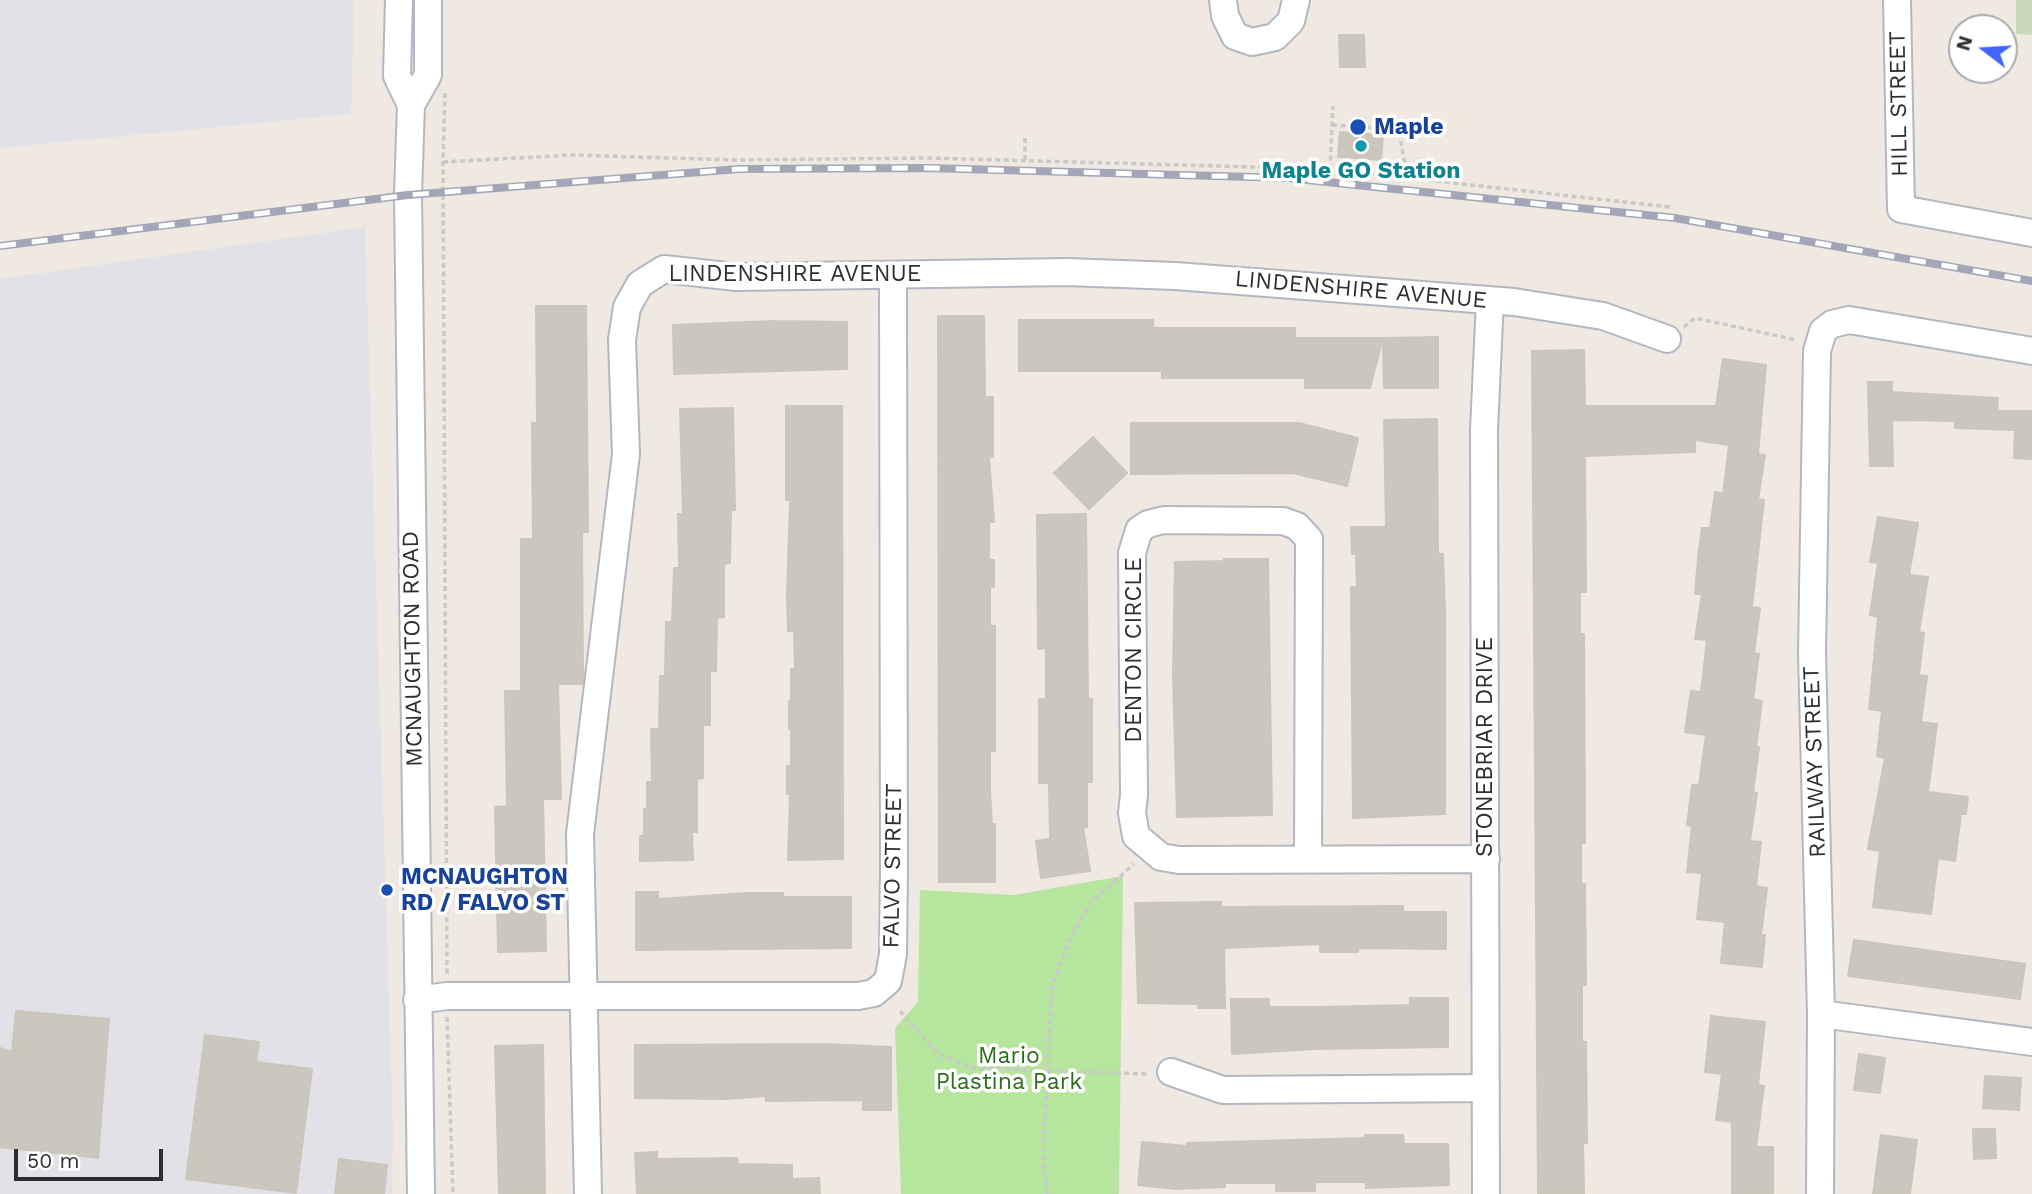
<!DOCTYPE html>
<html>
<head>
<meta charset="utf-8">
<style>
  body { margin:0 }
  #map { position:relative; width:2032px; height:1194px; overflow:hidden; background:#efe9e1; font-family:"Work Sans",sans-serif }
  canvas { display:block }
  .north { position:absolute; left:1948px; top:14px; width:70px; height:70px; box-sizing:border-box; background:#fff; border:2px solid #ababab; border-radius:50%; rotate:287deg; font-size:19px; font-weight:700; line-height:28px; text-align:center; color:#2e2e2e }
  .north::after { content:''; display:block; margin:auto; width:24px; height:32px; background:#4264fb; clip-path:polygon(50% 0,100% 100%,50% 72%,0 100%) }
  .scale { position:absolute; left:14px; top:1149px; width:149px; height:32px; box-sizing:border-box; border:4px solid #2e2e2e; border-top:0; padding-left:9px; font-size:21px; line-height:24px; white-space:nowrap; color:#2e2e2e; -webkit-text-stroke:5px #fff; paint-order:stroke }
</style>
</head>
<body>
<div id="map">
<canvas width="2032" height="1194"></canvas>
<div class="north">N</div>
<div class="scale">50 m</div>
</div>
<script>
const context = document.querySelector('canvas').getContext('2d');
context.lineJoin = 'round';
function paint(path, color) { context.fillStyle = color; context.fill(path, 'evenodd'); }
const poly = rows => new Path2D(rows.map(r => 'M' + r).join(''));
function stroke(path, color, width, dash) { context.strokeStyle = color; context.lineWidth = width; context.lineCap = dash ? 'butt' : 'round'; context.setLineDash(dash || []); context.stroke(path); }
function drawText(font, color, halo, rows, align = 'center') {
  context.font = font + ' "Work Sans",sans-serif'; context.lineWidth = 7; context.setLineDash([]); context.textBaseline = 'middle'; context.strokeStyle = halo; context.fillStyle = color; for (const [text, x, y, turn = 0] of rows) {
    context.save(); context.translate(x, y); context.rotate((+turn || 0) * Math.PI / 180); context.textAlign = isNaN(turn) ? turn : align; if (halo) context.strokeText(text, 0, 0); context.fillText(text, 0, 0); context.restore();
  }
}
paint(poly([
  [0,0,354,0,351,114,0,148],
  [365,227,393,1129,392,1194,0,1194,0,279]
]), '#e3e1e8');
paint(poly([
  [1123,876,1119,1194,901,1194,895,1028,918,1002,920,890,1014,895]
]), '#b6e59e');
paint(poly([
  [2016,0,2032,0,2032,35,2016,34]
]), '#c8d9b8');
const building = poly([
  [1339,35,1364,35,1365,67,1340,67,1339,35],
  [1340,132,1383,135,1381,160,1338,157,1340,132],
  [536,306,586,306,588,532,582,532,583,681,582,684,558,684,561,799,543,799,546,951,498,952,495,807,507,806,505,691,521,691,521,539,533,539,532,423,537,423,536,306],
  [938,316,984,316,985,397,993,397,993,457,989,457,994,522,989,522,989,560,994,560,994,587,990,587,990,626,995,626,995,751,990,751,990,791,992,824,995,824,995,882,939,882,938,316],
  [1019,320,1153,320,1153,328,1295,328,1295,338,1383,338,1370,388,1305,388,1305,378,1162,378,1162,371,1019,371,1019,320],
  [773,321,847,322,847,369,674,374,673,325,773,321],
  [1438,337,1438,388,1384,388,1383,338,1438,337],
  [1584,350,1585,406,1716,406,1723,359,1766,365,1758,454,1765,455,1758,499,1764,500,1752,607,1760,608,1754,653,1759,654,1753,699,1762,701,1756,747,1759,747,1753,792,1757,793,1750,841,1761,842,1756,886,1767,888,1761,935,1765,935,1762,967,1721,963,1725,922,1697,919,1702,873,1687,872,1692,826,1687,825,1692,785,1699,785,1706,735,1685,732,1691,691,1701,692,1707,640,1695,639,1702,594,1695,594,1698,558,1702,528,1710,528,1715,492,1723,494,1729,445,1695,440,1695,452,1585,456,1586,592,1580,592,1580,634,1584,634,1585,843,1581,843,1581,884,1585,884,1586,985,1582,985,1582,1042,1586,1042,1587,1143,1583,1143,1584,1194,1538,1194,1532,351,1584,350],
  [1868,382,1892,382,1892,392,1998,398,1997,411,2032,411,2032,459,2014,458,2015,430,1955,428,1955,421,1892,420,1893,466,1870,466,1868,382],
  [786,406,842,406,843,859,788,860,790,794,787,794,787,766,791,766,791,729,789,729,789,701,791,701,791,669,795,669,794,631,788,631,787,598,790,500,786,500,786,406],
  [733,408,735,510,731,510,730,563,724,564,724,617,717,618,716,671,710,671,710,725,703,725,703,778,697,779,697,832,692,832,693,860,640,861,640,836,644,836,644,809,647,809,647,782,652,782,651,729,659,729,660,676,665,676,666,622,672,622,674,568,679,568,678,514,683,514,680,409,733,408],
  [1437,419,1438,554,1443,554,1445,613,1445,814,1353,818,1351,587,1357,587,1356,554,1352,554,1351,527,1386,527,1384,420,1437,419],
  [1131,423,1299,423,1358,438,1347,486,1293,473,1131,474,1131,423],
  [1093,437,1127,473,1089,509,1054,473,1093,437],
  [1086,514,1088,699,1092,699,1092,782,1087,782,1087,827,1083,827,1090,871,1041,878,1036,841,1050,839,1049,783,1039,783,1039,699,1046,699,1046,648,1038,649,1037,515,1086,514],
  [1878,517,1918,523,1909,575,1928,577,1919,632,1924,633,1919,675,1927,676,1921,722,1937,724,1928,792,1968,797,1966,814,1961,814,1955,861,1938,858,1931,914,1873,907,1880,851,1868,849,1885,758,1877,756,1882,711,1869,709,1878,617,1870,615,1878,563,1870,562,1878,517],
  [1224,559,1268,559,1272,815,1177,817,1173,676,1175,562,1224,561,1224,559],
  [636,892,658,892,658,899,747,893,783,893,783,897,851,897,851,948,636,950,636,892],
  [1221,902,1221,907,1403,906,1403,912,1446,912,1446,949,1358,948,1358,952,1320,952,1320,944,1224,948,1225,1008,1198,1008,1198,1004,1138,1003,1135,903,1221,902],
  [1854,940,2025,964,2020,999,1848,976,1854,940],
  [1410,998,1448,998,1448,1047,1314,1049,1232,1054,1231,999,1269,999,1269,1007,1319,1007,1410,1005,1410,998],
  [16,1011,109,1019,98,1158,0,1147,0,1048,12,1052,16,1011],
  [1711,1016,1765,1022,1758,1085,1764,1086,1756,1147,1773,1147,1773,1194,1732,1194,1732,1122,1716,1120,1722,1074,1705,1072,1711,1016],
  [205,1035,259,1042,256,1062,312,1069,296,1193,186,1179,205,1035],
  [825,1044,891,1047,891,1110,863,1110,863,1100,766,1101,766,1096,727,1099,635,1098,635,1045,825,1044],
  [543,1045,545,1194,499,1194,495,1046,543,1045],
  [1859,1054,1885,1058,1880,1093,1854,1090,1859,1054],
  [1985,1076,2021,1078,2019,1110,1983,1108,1985,1076],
  [1973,1129,1995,1129,1996,1158,1974,1159,1973,1129],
  [1365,1135,1403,1135,1404,1144,1448,1144,1449,1185,1366,1188,1366,1182,1315,1182,1315,1191,1276,1191,1276,1183,1225,1183,1225,1187,1176,1189,1138,1185,1142,1142,1187,1146,1187,1143,1365,1138,1365,1135],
  [1881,1135,1917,1140,1910,1194,1873,1194,1881,1135],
  [657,1152,657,1159,737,1158,738,1164,792,1165,792,1179,819,1178,820,1194,637,1194,635,1153,657,1152],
  [339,1159,387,1165,384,1194,335,1194,339,1159]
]);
paint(building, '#cbc7bf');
stroke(building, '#cbc5ba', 2);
const minor = poly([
  [399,0,397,76,411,105],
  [1223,0,1225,16,1235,36,1252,42,1275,37,1291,21,1296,0],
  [1897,0,1901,209,2032,233],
  [1308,858,1309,539,1297,526,1283,521,1164,520,1148,524,1139,530,1132,553,1134,795,1132,813,1136,836,1161,857,1179,860,1486,859],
  [417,1000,447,996,858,996,874,993,888,981,893,954,894,871,893,276],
  [1821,1014,2032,1042],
  [1171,1072,1223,1090,1486,1088],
  [421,1194,408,195,411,105,428,75,428,0],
  [588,1194,580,834,626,454,622,340,627,307,640,284,664,269,736,277,1067,272,1175,276,1514,302,1603,316,1667,339],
  [1486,1194,1484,430,1490,300],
  [1820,1194,1821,1014,1812,653,1817,351,1823,331,1832,324,1849,320,2032,351]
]);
stroke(minor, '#b4b7c1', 30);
stroke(poly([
  [445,93,443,162,447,974],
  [1332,125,1395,129,1400,137,1404,160,1413,178],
  [1025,138,1025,160],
  [443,162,573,155,736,160,929,158,1327,169,1670,207],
  [1330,169,1333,106],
  [1684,327,1695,318,1797,340],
  [900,1011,938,1054,973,1068,1148,1074],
  [447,1017,453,1194],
  [1047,1194,1043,1155,1052,986,1070,939,1090,903,1134,864]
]), '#c9c9c9', 3.5, [5, 3.5]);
stroke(minor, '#fff', 26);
const rail = poly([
  [0,246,408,195,739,169,927,168,1288,178,1675,218,2032,281]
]);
stroke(rail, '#a3a6b8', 8);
stroke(rail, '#fff', 5, [16]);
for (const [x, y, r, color] of [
  [1358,127,9,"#1a4fb4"],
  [1361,146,7,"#0f9aa8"],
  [387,890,7,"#1a4fb4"]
]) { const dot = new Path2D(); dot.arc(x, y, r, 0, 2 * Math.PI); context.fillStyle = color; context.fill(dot); stroke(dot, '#fff', 2.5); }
drawText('23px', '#2e2e2e', '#fff', [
  ["HILL STREET",1899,104,-91],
  ["LINDENSHIRE AVENUE",795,274],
  ["LINDENSHIRE AVENUE",1361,290,5],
  ["MCNAUGHTON ROAD",413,649,-91],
  ["DENTON CIRCLE",1134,650,-90],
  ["STONEBRIAR DRIVE",1485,747,-90],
  ["RAILWAY STREET",1815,762,-92],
  ["FALVO STREET",893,866,-89]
]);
drawText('bold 23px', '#164399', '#fff', [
  ["Maple",1374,127],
  ["MCNAUGHTON",401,877],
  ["RD / FALVO ST",401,903]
], 'left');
drawText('bold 23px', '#0d838f', '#fff', [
  ["Maple GO Station",1361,171]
]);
drawText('23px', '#2c6e1b', '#fff', [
  ["Mario",1009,1056],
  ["Plastina Park",1009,1082]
]);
</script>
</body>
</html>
